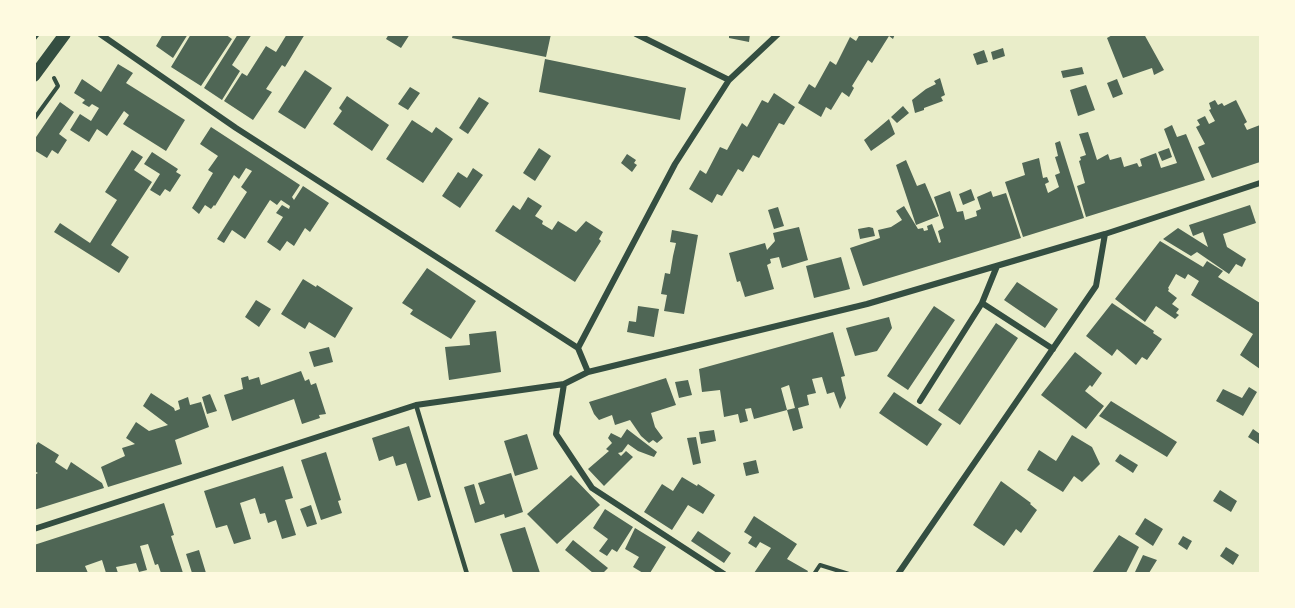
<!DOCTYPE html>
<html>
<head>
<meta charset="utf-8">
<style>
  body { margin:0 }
  #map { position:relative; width:1295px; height:608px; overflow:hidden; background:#e9edc9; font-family:"Open Sans",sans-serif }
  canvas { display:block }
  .frame { position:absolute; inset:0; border:36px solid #fefae0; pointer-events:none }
</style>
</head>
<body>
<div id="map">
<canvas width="1295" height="608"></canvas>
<div class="frame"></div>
</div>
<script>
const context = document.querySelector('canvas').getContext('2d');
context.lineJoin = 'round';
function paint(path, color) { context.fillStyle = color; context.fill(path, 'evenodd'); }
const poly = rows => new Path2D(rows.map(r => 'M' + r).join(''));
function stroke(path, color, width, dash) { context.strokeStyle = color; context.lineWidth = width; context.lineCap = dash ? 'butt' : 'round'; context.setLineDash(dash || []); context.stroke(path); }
paint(poly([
  [163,34,188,34,173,58,156,46],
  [191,34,225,34,232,39,201,86,171,67],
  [238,34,252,34,232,65,240,71,222,100,204,88],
  [287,34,305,34,285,67,282,65,266,89,272,92,253,120,224,101,242,73,247,76,266,46,276,52],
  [389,34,410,34,401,48,386,39],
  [453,34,551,34,546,57,452,38],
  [729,34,750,34,749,42,729,38],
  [860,34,895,34,893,39,889,36,872,63,868,60,852,86,854,88,849,97,842,92,831,110,826,107,821,117,798,103,809,84,815,88,830,61,836,65,850,37,856,41],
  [1114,34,1144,34,1164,70,1154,75,1152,68,1123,78,1107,38],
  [1003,48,1005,56,993,60,991,52],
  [984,50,988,62,977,65,973,54],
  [545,59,686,88,680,120,539,92],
  [118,64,133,73,126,83,185,120,166,151,123,124,129,115,124,111,107,136,97,129,89,142,70,130,80,114,91,121,99,108,92,104,89,107,82,103,85,100,74,93,82,79,101,92],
  [1082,67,1084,74,1063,78,1061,71],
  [305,70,332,88,305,129,278,112],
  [940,78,945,95,941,97,943,101,924,108,924,110,915,113,912,100,926,89,936,84,934,81],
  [1117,79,1123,94,1113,98,1107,83],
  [1086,85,1095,110,1078,116,1070,90],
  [410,87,420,93,408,110,398,104],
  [774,93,795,107,784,125,779,123,759,158,753,155,743,172,738,169,722,196,717,194,712,203,689,189,700,170,706,174,720,147,727,150,742,123,747,127,762,100,768,103],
  [347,96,389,125,372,151,333,124,342,111,339,108],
  [479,97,489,103,468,134,459,128],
  [1215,100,1218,105,1222,103,1224,106,1236,100,1247,122,1244,124,1247,130,1260,125,1260,162,1212,178,1198,147,1205,144,1196,127,1200,125,1197,120,1205,116,1209,124,1215,121,1209,110,1211,109,1209,103],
  [60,102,74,112,59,134,67,140,58,154,52,150,47,158,34,150,34,140],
  [903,106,909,113,897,123,891,117],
  [889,119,895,134,871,151,864,140],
  [412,120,432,133,436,127,453,139,423,183,386,159],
  [1172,125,1177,137,1186,134,1205,180,1086,217,1077,186,1085,183,1079,161,1081,160,1080,157,1086,155,1079,134,1088,132,1097,160,1108,154,1110,160,1121,157,1124,167,1137,163,1139,167,1142,166,1140,159,1156,153,1161,168,1177,163,1164,129],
  [211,127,300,185,292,197,294,200,303,186,329,203,310,232,305,228,294,246,287,241,280,251,267,242,283,217,276,213,282,205,289,209,290,206,281,200,277,205,270,200,245,239,232,230,224,243,217,239,247,192,241,187,252,171,246,168,239,179,234,175,215,206,214,205,211,209,205,205,199,214,192,208,213,173,208,170,218,156,200,144],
  [1060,141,1084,218,1023,237,1005,182,1025,175,1022,163,1039,158,1043,178,1047,177,1049,182,1045,184,1048,193,1059,187,1055,175,1060,173,1055,157,1058,156,1055,143],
  [539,148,551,156,535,181,523,173],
  [1169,148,1172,157,1162,161,1158,152],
  [132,150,143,157,134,170,152,182,111,245,129,257,119,273,54,232,60,223,90,243,117,200,105,192],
  [152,152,178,169,176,172,181,175,170,192,165,189,160,196,150,190,160,174,144,164],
  [627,154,636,160,634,163,637,165,632,172,621,163],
  [906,160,917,186,925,183,939,216,916,225,896,165],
  [473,168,483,175,460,208,442,196,458,172,467,178],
  [971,189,975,200,963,205,959,194],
  [950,191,957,212,963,211,965,220,977,216,976,211,981,209,977,197,991,191,993,197,1006,193,1021,238,863,286,850,248,880,238,878,230,891,227,902,220,896,211,904,206,918,229,923,228,924,231,928,230,927,226,932,224,939,243,941,242,938,231,944,228,934,197],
  [528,197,542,206,535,216,543,221,542,224,552,230,558,221,576,232,586,221,603,232,599,239,601,241,575,282,495,231,513,205,520,210],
  [1250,205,1256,223,1223,234,1227,247,1246,259,1242,267,1236,264,1229,274,1197,252,1191,256,1163,239,1178,228,1208,247,1203,232,1193,236,1189,225],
  [778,207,784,226,774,229,768,210],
  [799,227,808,260,782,268,779,257,770,259,771,263,767,265,774,289,745,297,740,281,737,282,729,253,765,243,767,250,775,241,773,233],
  [869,227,873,228,875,236,860,239,858,229],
  [672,230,698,235,684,314,664,311,667,295,661,294,665,273,670,274,673,256,676,243,670,242],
  [1160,241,1203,267,1207,261,1223,271,1218,277,1260,303,1260,369,1240,355,1253,334,1191,295,1199,281,1188,274,1185,279,1176,274,1168,288,1169,289,1168,291,1177,298,1172,304,1179,309,1176,313,1179,315,1175,319,1156,306,1145,322,1115,299],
  [841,257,850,289,814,298,806,266],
  [427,268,476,301,451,339,410,314,413,310,402,303],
  [303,279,316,287,317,285,353,308,335,338,309,322,305,329,281,314],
  [1017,282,1058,309,1045,328,1004,300],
  [256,300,271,309,259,327,245,317],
  [1112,303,1154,331,1153,333,1162,339,1147,360,1142,357,1136,365,1117,349,1112,356,1086,336],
  [638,306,659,309,654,337,627,332,629,321,636,322],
  [934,306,955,320,908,390,887,376],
  [889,317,892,328,877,351,855,356,846,328],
  [996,323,1018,338,960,425,938,410],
  [496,331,501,372,449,380,445,347,470,345,469,334],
  [833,332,845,376,841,377,846,398,840,409,834,392,827,394,822,377,812,379,816,393,807,395,809,405,798,408,803,428,793,431,787,410,795,408,789,385,781,388,787,410,754,419,751,408,745,409,748,421,740,423,738,414,724,417,720,390,702,392,699,369],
  [329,347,333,362,314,367,309,352],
  [1075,352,1102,373,1092,387,1090,385,1085,391,1104,406,1086,429,1041,395],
  [301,371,305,381,309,379,311,385,316,383,326,414,319,415,320,418,302,424,294,399,232,421,224,395,243,389,241,378,248,376,249,380,259,377,261,385],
  [666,378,676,405,651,413,655,427,663,438,657,443,653,440,649,443,641,436,630,420,615,425,612,415,599,420,594,414,589,402],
  [688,380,692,395,679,398,675,382],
  [1249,387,1257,392,1243,416,1216,401,1223,389,1242,398],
  [894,392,942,424,927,446,879,413],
  [151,393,174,408,175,411,180,409,178,401,188,397,190,405,201,402,209,427,175,440,182,464,108,487,101,467,125,456,122,448,135,444,126,438,136,422,149,431,168,425,143,406],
  [210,394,217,411,207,414,202,397],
  [1111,401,1177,442,1167,457,1099,416],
  [409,426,431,497,418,501,406,463,396,466,393,456,379,461,372,438],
  [627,429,657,452,654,457,638,451,628,444,622,452,618,453,621,456,626,451,633,457,604,486,588,469,609,451,606,449,612,443,608,438,611,433,621,438],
  [1253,429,1260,434,1259,444,1248,437],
  [714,430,716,441,701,444,699,432],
  [527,434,538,469,515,476,504,441],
  [1072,435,1092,447,1100,464,1082,482,1074,476,1063,492,1027,470,1039,450,1056,461],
  [696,437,701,463,693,465,687,438],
  [38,442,59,455,55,462,67,470,71,462,102,483,104,488,34,510,34,475,38,473,34,471,34,448],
  [326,452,341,500,338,501,342,513,321,520,301,460],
  [1120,454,1138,465,1133,473,1115,461],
  [756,460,759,473,746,476,743,463],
  [283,466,293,498,285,500,296,535,282,539,276,520,268,523,265,513,260,514,255,498,240,503,251,539,234,544,227,525,216,528,204,491],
  [511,473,523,512,505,518,504,514,475,523,464,487,474,484,480,505,485,503,478,483],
  [571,475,600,505,557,544,527,514],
  [682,477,697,486,698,484,715,495,703,514,688,505,672,530,644,512,662,484,673,491],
  [1001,481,1031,503,1030,504,1037,510,1021,533,1016,529,1004,546,973,525],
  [1220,490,1237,501,1231,512,1213,501],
  [164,503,174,535,171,536,183,573,161,573,158,564,155,565,148,544,140,546,147,570,139,572,136,563,116,567,118,573,106,573,102,560,85,566,88,573,34,573,34,545],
  [311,505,317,524,307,527,300,509],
  [605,509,633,527,617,552,612,549,607,556,599,551,608,539,593,528],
  [754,516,797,544,787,559,808,571,807,573,754,573,771,548,760,542,756,548,748,543,752,537,744,532],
  [1145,518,1163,529,1153,546,1135,534],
  [525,527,540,573,513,573,500,534],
  [635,528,666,547,650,573,643,573,633,567,639,557,625,549],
  [698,531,731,553,724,563,691,541],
  [1119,535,1139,547,1126,573,1092,573],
  [1183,536,1192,541,1187,550,1178,544],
  [573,540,608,568,603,573,593,573,565,550],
  [1226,547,1239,555,1233,565,1220,556],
  [199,550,206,573,192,573,186,554],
  [1143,555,1157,560,1149,573,1138,573,1135,572]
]), '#4f6655');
stroke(poly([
  [34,39,38,34],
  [34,119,58,86,54,78],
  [814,574,820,565,849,574]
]), '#344e41', 4);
stroke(poly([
  [416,405,467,574]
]), '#344e41', 4.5);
stroke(poly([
  [100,34,236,128,578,348],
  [636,34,729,80],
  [997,266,982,303,1053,349],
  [588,372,578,348,675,164,729,80,778,34],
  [564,384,556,434,592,488,724,574],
  [920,401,982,303],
  [34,529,416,405,564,384,588,372,867,304,1105,234,1260,183],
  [898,574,1096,286,1105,234]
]), '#344e41', 6);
stroke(poly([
  [34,76,65,34]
]), '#344e41', 12);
</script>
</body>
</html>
